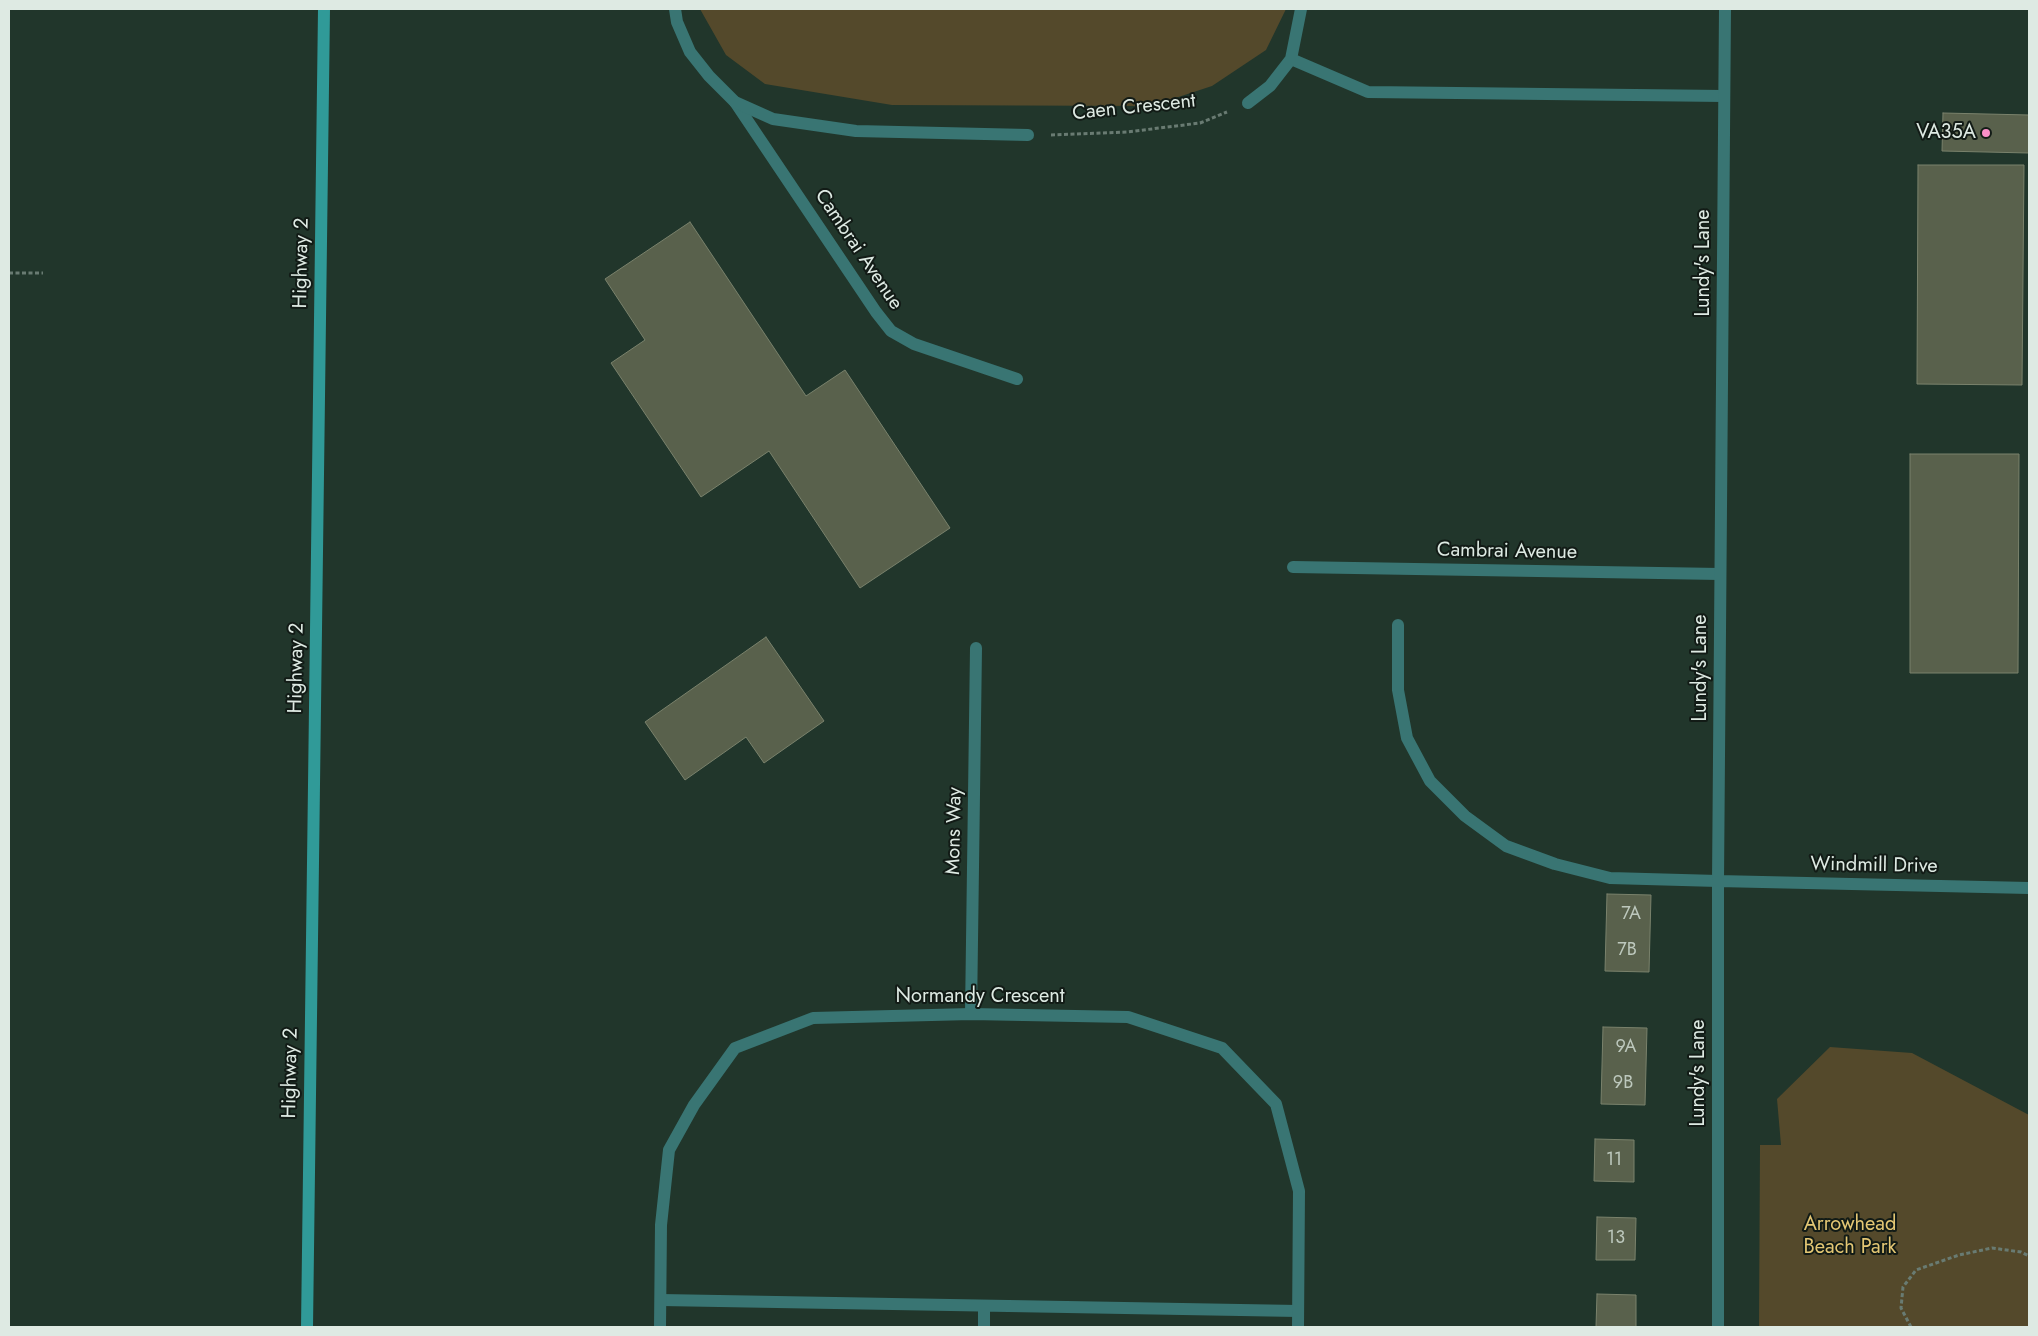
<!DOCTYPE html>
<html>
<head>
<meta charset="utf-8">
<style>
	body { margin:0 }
	#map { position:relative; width:2038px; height:1336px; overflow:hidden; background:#21362b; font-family:Jost,sans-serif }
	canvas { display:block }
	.frame { position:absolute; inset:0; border:10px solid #deeae3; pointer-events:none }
</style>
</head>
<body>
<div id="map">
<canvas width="2038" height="1336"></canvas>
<div class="frame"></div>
</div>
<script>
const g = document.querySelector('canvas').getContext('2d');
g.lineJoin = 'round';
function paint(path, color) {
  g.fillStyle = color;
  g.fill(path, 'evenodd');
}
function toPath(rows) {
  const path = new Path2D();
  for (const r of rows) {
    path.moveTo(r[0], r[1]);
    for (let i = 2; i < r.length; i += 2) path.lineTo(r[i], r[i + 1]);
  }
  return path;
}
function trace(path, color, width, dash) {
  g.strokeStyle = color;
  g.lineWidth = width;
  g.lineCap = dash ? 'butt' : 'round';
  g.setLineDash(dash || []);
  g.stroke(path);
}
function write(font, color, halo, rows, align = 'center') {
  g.font = font + ' Jost,sans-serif';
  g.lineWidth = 4;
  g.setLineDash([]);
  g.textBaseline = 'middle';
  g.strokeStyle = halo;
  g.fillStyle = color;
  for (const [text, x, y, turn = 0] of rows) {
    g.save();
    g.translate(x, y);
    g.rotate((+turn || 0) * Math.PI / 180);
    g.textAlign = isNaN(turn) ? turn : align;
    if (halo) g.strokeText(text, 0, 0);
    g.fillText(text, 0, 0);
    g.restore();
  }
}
paint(toPath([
	[700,9,1286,9,1266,50,1212,86,1151,106,892,105,765,84,726,55],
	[1830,1047,1912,1053,2029,1115,2029,1327,1759,1327,1760,1145,1781,1145,1777,1099]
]), '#54492b');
const building = toPath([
	[1943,113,2029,115,2029,153,1942,151,1943,113],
	[1918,165,2024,165,2022,385,1917,384,1918,165],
	[690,222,806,396,845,370,950,528,860,588,769,451,701,497,611,363,645,340,605,279,690,222],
	[1910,454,2019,454,2018,673,1910,673,1910,454],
	[766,637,824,721,764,763,746,737,685,780,645,722,766,637],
	[1607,894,1651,895,1649,972,1605,971,1607,894],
	[1603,1027,1647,1028,1645,1105,1601,1104,1603,1027],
	[1595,1139,1634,1140,1634,1182,1594,1181,1595,1139],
	[1597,1217,1636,1218,1635,1260,1596,1260,1597,1217],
	[1597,1294,1636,1295,1636,1327,1596,1327,1597,1294]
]);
paint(building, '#59614c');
trace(building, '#7a826c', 1);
trace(toPath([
	[1051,135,1127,132,1200,123,1227,112],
	[9,273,43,273],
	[1911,1327,1901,1308,1903,1287,1916,1270,1959,1255,1992,1248,2021,1252,2029,1256]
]), '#697b72', 3, [4, 2.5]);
trace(toPath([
	[1291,59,1368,92,1724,96],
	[735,102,876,312,891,331,914,344,1017,379],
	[1248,103,1270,86,1291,59,1301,9],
	[1293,567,1720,574],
	[1398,625,1398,690,1407,738,1430,781,1465,816,1506,846,1555,864,1610,878,1718,881],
	[971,1014,976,648],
	[661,1300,1298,1311],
	[984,1327,984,1306]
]), '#397573', 12);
trace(toPath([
	[675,9,677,22,690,52,709,76,735,102,773,119,856,131,1028,135],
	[1718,881,2029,888],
	[660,1327,661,1225,669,1150,694,1105,735,1048,813,1018,971,1014,1128,1017,1222,1048,1276,1104,1299,1191,1298,1327],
	[1718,1327,1718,881,1725,9]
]), '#397573', 12);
trace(toPath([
	[307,1327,324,9]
]), '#309a98', 12);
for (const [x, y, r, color] of [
	[1986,133,5,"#fa8fc8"]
]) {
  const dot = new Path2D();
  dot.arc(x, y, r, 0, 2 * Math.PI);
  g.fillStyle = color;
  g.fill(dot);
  trace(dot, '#121b16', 2);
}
write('18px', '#bdc8bd', null, [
	["7A",1631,915],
	["7B",1627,951],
	["9A",1626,1048],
	["9B",1623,1084],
	["11",1614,1161],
	["13",1616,1239]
]);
write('20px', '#deeae3', '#121b16', [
	["Caen Crescent",1134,108,-6],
	["Cambrai Avenue",858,250,56],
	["Highway 2",302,263,-89],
	["Lundy's Lane",1704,263,-90],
	["Cambrai Avenue",1507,552,1],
	["Highway 2",297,668,-89],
	["Lundy's Lane",1701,668,-90],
	["Mons Way",955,831,-89],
	["Windmill Drive",1874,866,1],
	["Normandy Crescent",980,997],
	["Highway 2",291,1073,-89],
	["Lundy's Lane",1699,1073,-90]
]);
write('20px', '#deeae3', '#121b16', [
	["VA35A",1976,133]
], 'right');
write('20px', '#e4c774', '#121b16', [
	["Arrowhead",1850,1225],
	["Beach Park",1850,1248]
]);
</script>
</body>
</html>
